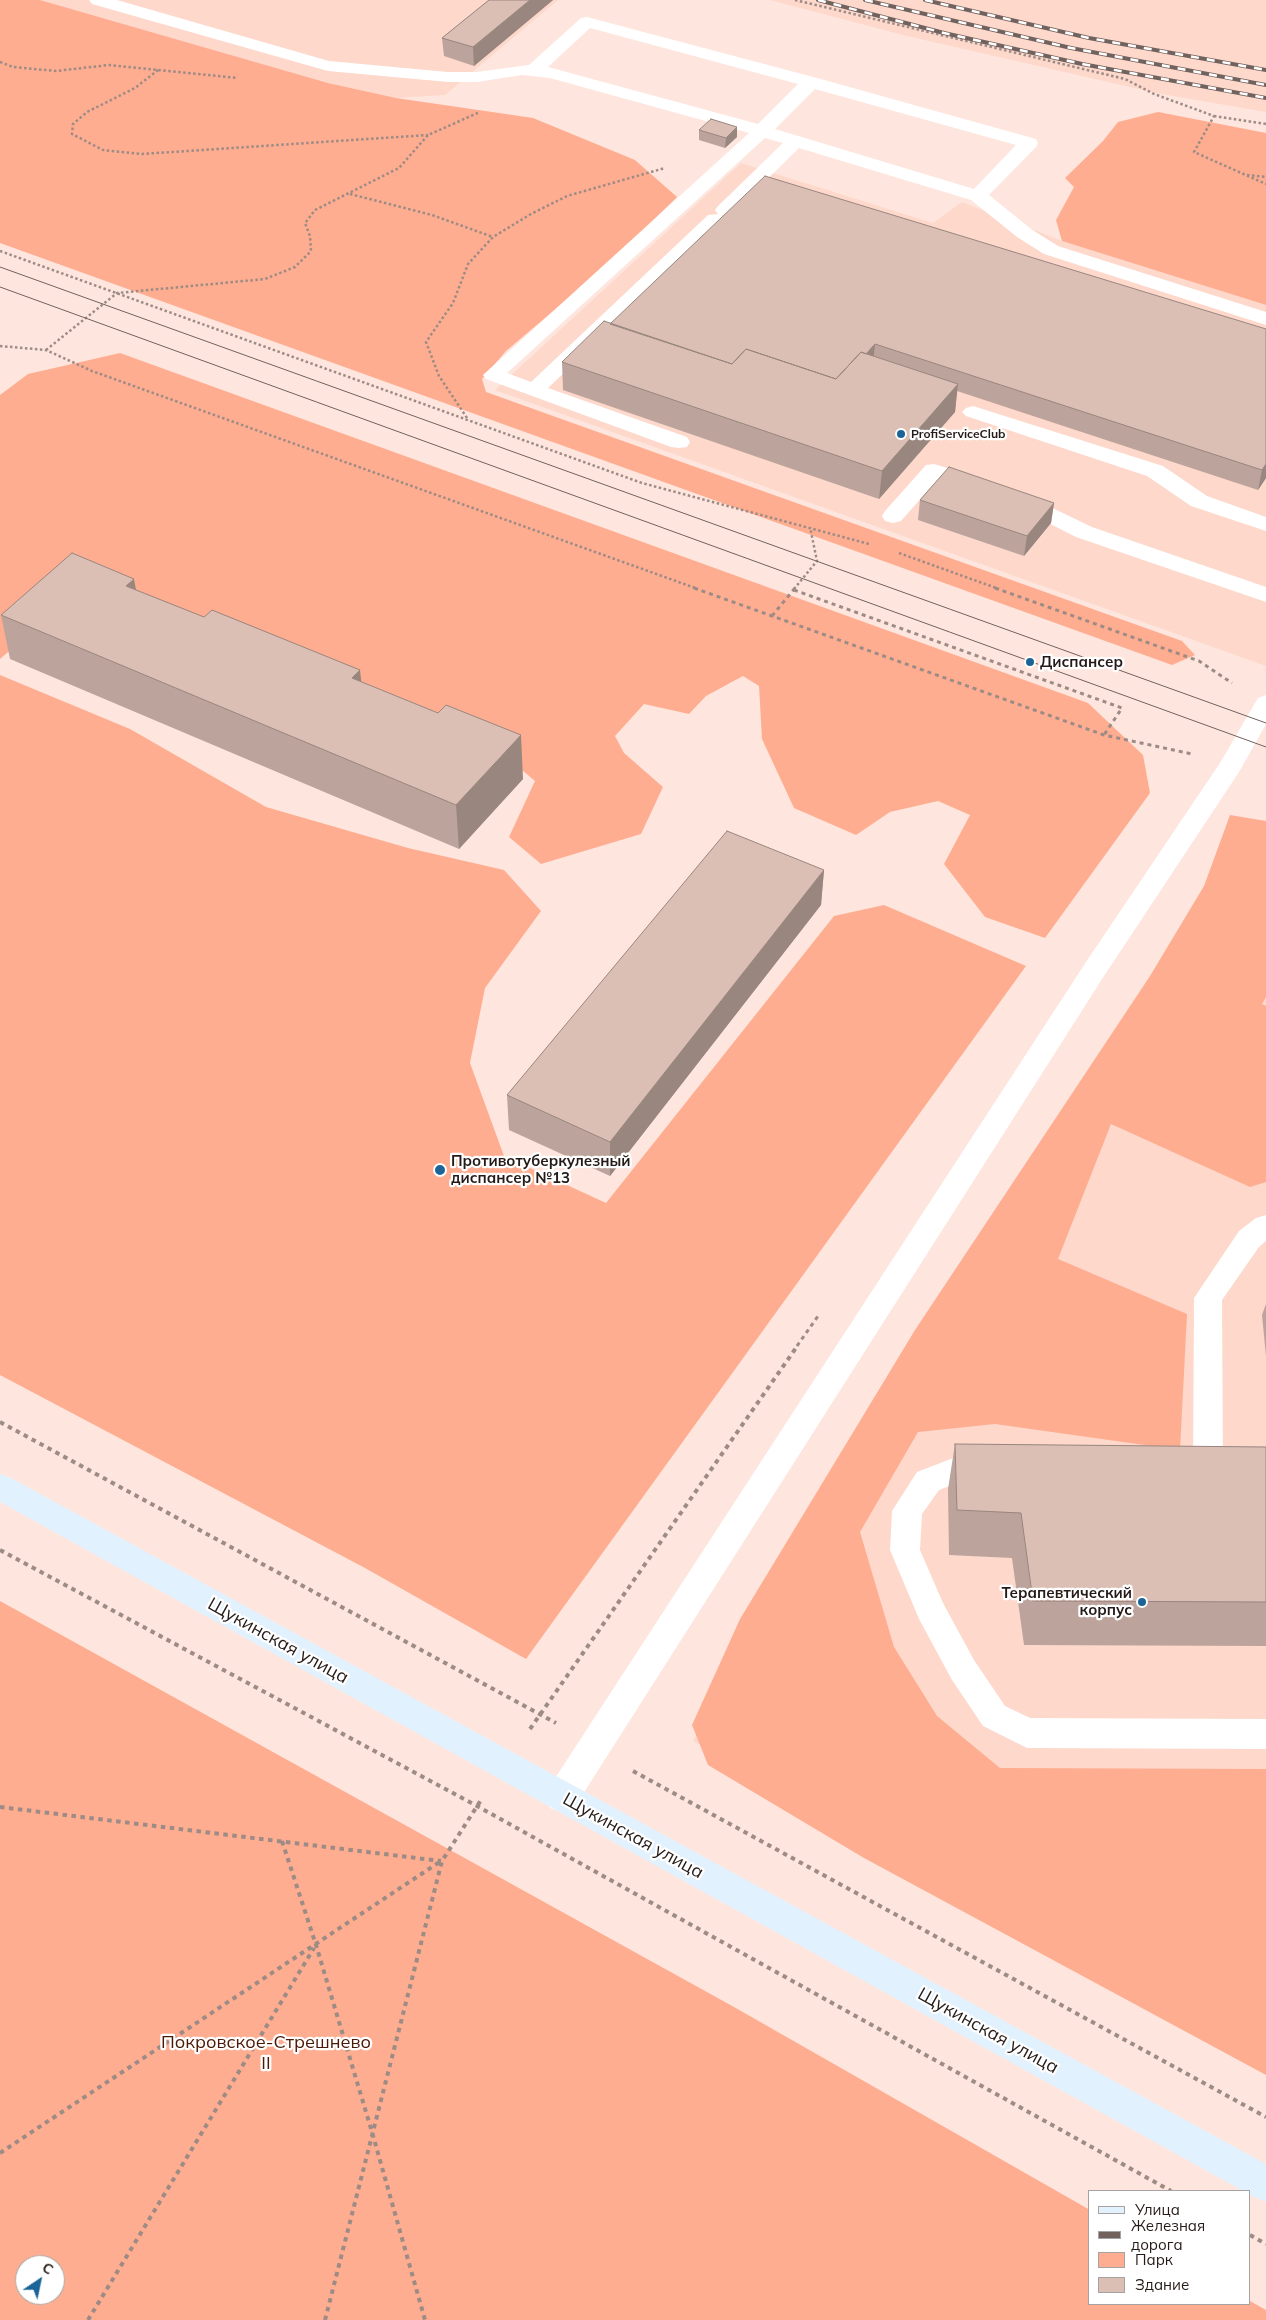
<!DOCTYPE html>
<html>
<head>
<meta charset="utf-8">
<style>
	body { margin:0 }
	#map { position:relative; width:1266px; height:2320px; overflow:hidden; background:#fee6de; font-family:Mulish,sans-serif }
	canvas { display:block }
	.legend { position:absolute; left:1088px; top:2190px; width:162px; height:115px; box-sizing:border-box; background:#fff; border:1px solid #a7a3a2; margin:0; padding:6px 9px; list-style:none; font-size:15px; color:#241a17 }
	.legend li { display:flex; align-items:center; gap:10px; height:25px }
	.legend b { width:25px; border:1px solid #a7a3a2 }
	.north { position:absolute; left:15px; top:2255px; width:50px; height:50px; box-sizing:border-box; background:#fff; border:1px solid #a7a3a2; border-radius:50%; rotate:34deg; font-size:14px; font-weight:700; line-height:20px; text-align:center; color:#241a17 }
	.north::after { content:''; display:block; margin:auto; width:18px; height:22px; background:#1a6497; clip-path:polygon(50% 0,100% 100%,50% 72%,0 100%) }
</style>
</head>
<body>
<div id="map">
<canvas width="1266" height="2320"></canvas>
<ul class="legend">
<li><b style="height:6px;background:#e2f1fe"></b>Улица</li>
<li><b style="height:6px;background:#71625e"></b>Железная дорога</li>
<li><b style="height:14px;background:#ffad90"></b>Парк</li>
<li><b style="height:14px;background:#dbbfb5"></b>Здание</li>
</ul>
<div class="north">С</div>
</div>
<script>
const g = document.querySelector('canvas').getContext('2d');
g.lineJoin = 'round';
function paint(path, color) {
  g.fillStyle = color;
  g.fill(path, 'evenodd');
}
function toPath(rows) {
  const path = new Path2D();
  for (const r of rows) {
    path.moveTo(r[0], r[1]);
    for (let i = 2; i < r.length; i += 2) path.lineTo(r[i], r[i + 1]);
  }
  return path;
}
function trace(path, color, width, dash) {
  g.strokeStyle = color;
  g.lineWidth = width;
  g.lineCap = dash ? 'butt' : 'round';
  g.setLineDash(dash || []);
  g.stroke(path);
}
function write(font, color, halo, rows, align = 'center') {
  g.font = font + ' Mulish,sans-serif';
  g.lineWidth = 4.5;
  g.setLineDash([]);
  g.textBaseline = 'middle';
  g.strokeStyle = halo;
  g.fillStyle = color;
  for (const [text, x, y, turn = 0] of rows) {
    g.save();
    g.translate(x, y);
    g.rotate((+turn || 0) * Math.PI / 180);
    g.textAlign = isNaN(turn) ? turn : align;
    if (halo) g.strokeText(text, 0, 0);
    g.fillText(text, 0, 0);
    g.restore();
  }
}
paint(toPath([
	[40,0,558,0,445,95,396,98,328,83],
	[770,0,1266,0,1266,112,1156,93,907,36],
	[741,163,933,223,962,202,1062,241,1266,305,1266,666,495,390],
	[1266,833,1266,2052,693,1741]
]), '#fdd8cb');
paint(toPath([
	[0,0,40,0,328,83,396,98,533,118,635,160,677,197,604,268,506,351,482,379,486,392,1182,641,1195,655,1172,665,0,243],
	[1158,112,1266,133,1266,305,1062,241,1056,220,1074,187,1065,178,1103,141,1118,122],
	[120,353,1088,703,1143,755,1150,793,1045,938,985,917,944,864,970,815,938,801,890,812,856,835,794,808,762,739,759,686,743,676,706,696,689,714,644,704,615,736,624,753,663,787,641,834,541,864,509,837,535,781,509,759,75,595,0,659,0,395,28,374],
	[0,675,130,729,266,807,408,848,504,870,541,911,485,988,470,1063,504,1156,606,1203,834,916,884,905,1026,966,526,1659,365,1568,0,1375],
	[1230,815,1266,821,1266,997,1262,1004,1266,1006,1266,1182,1250,1187,1111,1124,1058,1259,1187,1314,1180,1450,995,1424,918,1432,860,1532,894,1647,937,1716,1000,1768,1266,1769,1266,2075,864,1858,708,1765,692,1725,740,1619,915,1330,1150,976,1204,886],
	[0,1601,734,2007,1090,2210,1090,2304,1250,2304,1250,2301,1266,2310,1266,2320,0,2320],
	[25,2265,55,2265,55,2295,25,2295]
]), '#ffad90');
trace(toPath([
	[795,0,1125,79,1154,94,1214,116,1194,152,1266,184],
	[0,62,13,67,56,71,109,65,237,78],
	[158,70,135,88,87,112,73,124,72,134,103,150,142,154,428,135],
	[1214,116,1266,124],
	[1247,175,1266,177],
	[350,194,432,215,493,237],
	[0,251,642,483,869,544],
	[0,346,46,350,92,371,698,589],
	[46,350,117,293,265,279,295,267,311,251,310,236,305,223,315,210,399,168,428,135,480,112],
	[467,418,439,376,426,342,453,303,468,264,493,237,531,214,567,196,665,168],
	[899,553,999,589],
	[794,589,817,561,810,527]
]), '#9d8b85', 2.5, [2.5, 2.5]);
trace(toPath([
	[694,588,1104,735,1192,754],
	[995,588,1199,661,1232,683],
	[794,590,1122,708,1104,735],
	[772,616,795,588],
	[797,1346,818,1316]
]), '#9d8b85', 3, [4, 4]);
trace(toPath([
	[0,1422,556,1723],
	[0,1550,477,1806,1171,2191],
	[530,1729,798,1345],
	[633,1771,1266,2117],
	[0,1807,441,1861],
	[282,1841,316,1945,372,2132,425,2320],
	[0,2153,441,1861],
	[1250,2235,1266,2244],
	[88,2320,314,1948],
	[325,2320,442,1861,481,1800]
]), '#9d8b85', 4, [4.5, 4.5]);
paint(toPath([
	[89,0,117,0,329,61,448,72,477,72,529,65,581,18,587,17,817,78,1036,139,1038,143,1036,147,989,195,1031,229,1058,246,1266,312,1266,325,1044,254,1017,237,971,200,799,148,732,214,722,215,725,219,722,223,548,388,687,437,690,442,687,447,679,448,671,447,486,379,483,375,749,133,550,78,522,75,477,82,448,82,328,71,92,4,89,0],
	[590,28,798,84,758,124,548,67,590,28],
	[815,89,1016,145,974,189,775,129,815,89],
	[765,138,783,143,718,206,715,210,718,214,708,215,531,382,507,373,765,138],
	[973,406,1163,466,1207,496,1266,517,1266,531,1191,506,1147,476,966,416,962,412,966,408,973,406],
	[934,464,986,480,989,485,986,490,978,492,938,479,901,521,893,523,885,521,882,516,885,511,926,465,934,464],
	[1019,492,1092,527,1266,587,1266,602,1076,537,1011,504,1008,499,1011,494,1019,492],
	[1266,1215,1266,1241,1259,1247,1222,1300,1223,1471,1219,1480,1208,1484,1197,1480,1193,1471,1194,1298,1239,1231,1256,1218,1266,1215],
	[969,1452,987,1452,998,1456,1002,1465,998,1474,987,1478,970,1478,939,1490,922,1514,920,1550,943,1603,974,1660,1005,1706,1030,1718,1266,1719,1266,1749,1027,1748,983,1726,952,1680,919,1619,890,1550,892,1511,917,1472,969,1452]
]), '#fff');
paint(toPath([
	[1266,695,1266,724,1239,772,1104,976,574,1808,562,1812,550,1808,546,1797,550,1786,1086,962,1220,763,1258,698,1266,695]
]), '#fff');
paint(toPath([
	[0,1474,11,1478,1266,2164,1266,2202,1250,2195,1250,2191,1243,2191,0,1502,0,1474]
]), '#e2f1fe');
trace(toPath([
	[0,267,1266,723],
	[0,287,1266,747]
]), '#71625e', 1);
const rail = toPath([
	[818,0,944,33,1082,64,1266,98],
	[865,0,1071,48,1266,85],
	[925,0,1089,38,1266,70]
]);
trace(rail, '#71625e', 4);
trace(rail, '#fff', 2.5, [8]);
paint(toPath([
	[489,0,553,0,474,66,444,56,442,38],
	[737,127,737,137,725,148,699,140,699,130],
	[610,324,1266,329,1266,478,1258,490,957,391,955,412,879,499,563,390,562,362],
	[920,500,1054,503,1051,523,1024,556,918,520],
	[136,590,361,682,523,779,459,849,10,659,1,615],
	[824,870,821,905,610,1176,509,1130,507,1095],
	[1266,1304,1266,1356,1262,1315],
	[955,1444,1266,1447,1266,1646,1024,1645,1012,1558,949,1555,948,1489]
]), '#bca49c');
paint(toPath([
	[530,0,553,0,474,66,473,47],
	[737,127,737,137,725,148,726,138],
	[875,344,873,364,836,387],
	[958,384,955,412,879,499,882,471],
	[1266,464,1266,478,1258,490,1262,470],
	[1054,503,1051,523,1024,556,1027,536],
	[134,579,142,623,126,586],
	[360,670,365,714,352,678],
	[521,735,523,779,459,849,456,805],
	[824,870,821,905,610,1176,610,1142]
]), '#99867f');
const building = toPath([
	[489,0,530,0,473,47,442,38,489,0],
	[711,119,737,127,726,138,699,130,711,119],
	[765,176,1266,329,1266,464,1262,470,875,344,866,354,861,352,836,379,746,349,732,364,610,324,765,176],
	[604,321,732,364,746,349,836,379,861,352,958,384,882,471,562,362,604,321],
	[949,467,1054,503,1027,536,920,500,949,467],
	[72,553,134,579,126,586,204,617,212,610,360,670,352,678,438,713,446,705,521,735,456,805,1,615,72,553],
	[727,831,824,870,610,1142,507,1095,727,831],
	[955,1444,1266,1447,1266,1602,1033,1601,1021,1513,957,1510,955,1444]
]);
paint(building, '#dbbfb5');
trace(building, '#99867f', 1);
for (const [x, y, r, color] of [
	[901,434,5,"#1a6497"],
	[1030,662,5,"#1a6497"],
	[440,1170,6,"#1a6497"],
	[1142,1602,5,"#1a6497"]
]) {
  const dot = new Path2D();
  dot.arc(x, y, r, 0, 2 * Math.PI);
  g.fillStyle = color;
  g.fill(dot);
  trace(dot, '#fff', 2);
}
write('bold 12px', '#241a17', '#fff', [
	["ProfiServiceClub",911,434]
], 'left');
write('bold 15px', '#241a17', '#fff', [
	["Диспансер",1040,662],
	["Противотуберкулезный",451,1161],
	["диспансер №13",451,1178],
	["Терапевтический",1132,1593,"right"],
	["корпус",1132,1610,"right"]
], 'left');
write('18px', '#241a17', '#fff', [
	["Щукинская улица",278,1641,29],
	["Щукинская улица",633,1836,29],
	["Щукинская улица",988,2031,29]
]);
write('18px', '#4b1905', '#fff', [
	["Покровское-Стрешнево",266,2043],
	["II",266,2064]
]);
</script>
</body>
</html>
